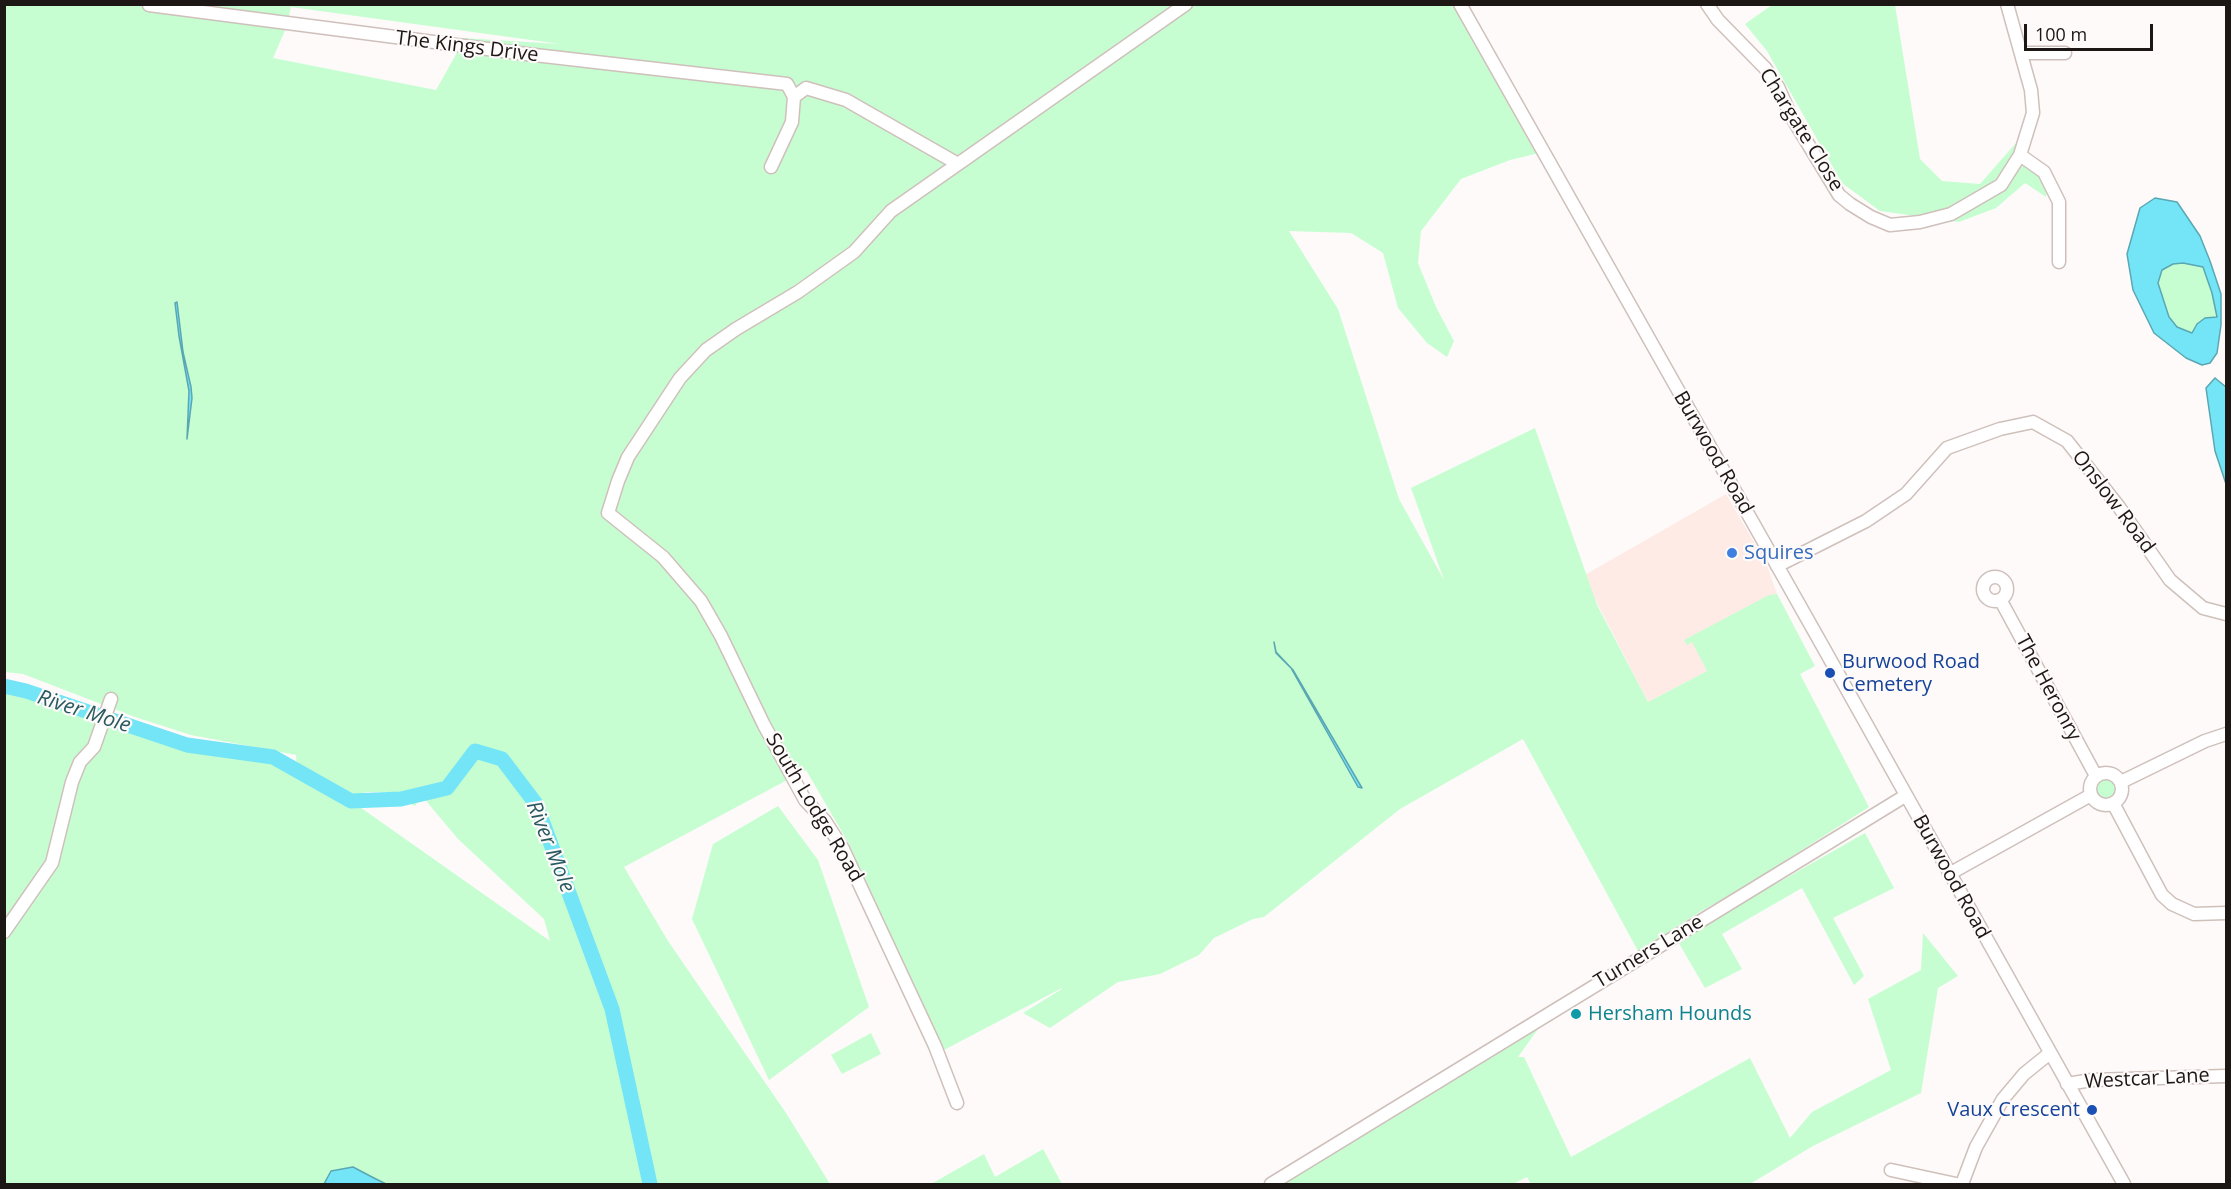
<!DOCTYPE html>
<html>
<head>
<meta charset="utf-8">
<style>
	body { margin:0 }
	#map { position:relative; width:2231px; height:1189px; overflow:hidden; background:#fdfaf9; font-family:"Open Sans",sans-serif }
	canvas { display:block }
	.frame { position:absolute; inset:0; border:6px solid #1c1715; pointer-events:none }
	.scale { position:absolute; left:2024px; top:24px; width:129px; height:27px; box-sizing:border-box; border:3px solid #1c1715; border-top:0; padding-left:8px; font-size:18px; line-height:21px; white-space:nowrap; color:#1c1715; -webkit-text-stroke:4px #fdfaf9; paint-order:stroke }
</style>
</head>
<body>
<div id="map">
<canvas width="2231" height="1189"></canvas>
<div class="frame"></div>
<div class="scale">100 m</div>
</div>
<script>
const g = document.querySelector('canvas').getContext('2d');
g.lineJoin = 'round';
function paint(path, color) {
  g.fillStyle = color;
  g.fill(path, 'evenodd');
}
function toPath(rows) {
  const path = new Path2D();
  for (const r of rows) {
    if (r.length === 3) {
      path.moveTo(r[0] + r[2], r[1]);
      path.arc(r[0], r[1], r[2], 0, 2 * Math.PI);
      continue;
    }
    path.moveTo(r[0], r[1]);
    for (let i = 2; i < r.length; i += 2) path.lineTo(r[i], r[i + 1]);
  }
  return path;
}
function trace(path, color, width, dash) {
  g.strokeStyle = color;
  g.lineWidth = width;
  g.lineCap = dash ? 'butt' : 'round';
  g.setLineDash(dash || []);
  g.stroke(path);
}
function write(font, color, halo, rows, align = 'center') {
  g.font = font + ' "Open Sans",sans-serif';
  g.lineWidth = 4.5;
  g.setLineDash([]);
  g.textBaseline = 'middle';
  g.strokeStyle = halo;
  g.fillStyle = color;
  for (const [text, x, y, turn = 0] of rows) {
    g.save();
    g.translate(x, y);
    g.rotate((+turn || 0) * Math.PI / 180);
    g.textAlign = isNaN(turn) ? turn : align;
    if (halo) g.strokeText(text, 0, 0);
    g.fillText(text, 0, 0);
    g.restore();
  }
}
paint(toPath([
	[1726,494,1766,563,1777,594,1793,626,1648,702,1583,576]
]), '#feebe5');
paint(toPath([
	[4,5,1454,5,1539,153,1510,160,1461,179,1421,231,1418,263,1436,307,1454,341,1447,357,1427,343,1398,308,1383,253,1351,233,1289,231,1338,309,1399,499,1444,580,1411,488,1535,428,1597,605,1648,702,1707,671,1692,642,1687,645,1684,640,1769,595,1777,594,1815,666,1800,674,1869,807,1738,891,1703,910,1638,951,1523,739,1400,809,1264,917,1253,919,1214,938,1199,955,1160,974,1118,982,1050,1028,1023,1013,1062,989,1062,988,944,1050,849,844,806,770,624,867,668,941,786,1113,830,1184,5,1184,5,686,26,691,187,745,273,757,297,771,296,755,191,735,135,717,23,674,5,672],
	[291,7,560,44,463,38,459,49,436,90,273,58,286,28],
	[365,792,387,792,415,806,422,796,458,839,544,919,550,941,357,805],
	[1772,5,1895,5,1920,159,1942,181,1980,184,2015,144,2050,175,2046,197,2025,183,1996,208,1959,222,1880,211,1842,183,1767,51,1745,24],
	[2183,263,2203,267,2212,293,2217,318,2197,324,2192,334,2177,327,2169,317,2158,283,2162,270,2173,264],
	[2106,789,14],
	[778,806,818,860,869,1007,769,1080,692,919,713,844],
	[1865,833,1894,888,1833,918,1864,976,1854,985,1802,888,1722,934,1742,969,1705,988,1677,940],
	[1923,933,1958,976,1938,988,1921,1093,1813,1146,1750,1184,1531,1184,1527,1177,1513,1184,1282,1184,1538,1029,1518,1057,1524,1057,1571,1157,1750,1058,1790,1138,1812,1112,1891,1070,1868,999,1921,970],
	[871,1033,881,1054,842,1074,831,1055],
	[1043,1149,1062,1184,931,1184,984,1154,995,1177]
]), '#c6fed2');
const water = toPath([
	[2155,198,2177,202,2200,236,2210,261,2221,294,2221,325,2217,353,2210,363,2202,365,2186,358,2154,333,2133,290,2127,254,2140,208,2155,198],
	[2183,263,2203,267,2212,293,2217,317,2205,318,2197,324,2192,333,2177,327,2169,317,2158,283,2162,270,2173,264,2183,263],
	[177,302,183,352,191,387,192,398,187,439,189,391,179,336,175,303,177,302],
	[2215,378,2226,387,2226,484,2215,451,2206,388,2215,378],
	[1274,642,1276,652,1293,670,1362,788,1358,787,1291,668,1276,653,1274,642],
	[353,1167,372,1177,386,1184,324,1184,331,1171,353,1167]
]);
paint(water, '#74e5f7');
trace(water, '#5aa7b3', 1.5);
trace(toPath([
	[4,686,26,691,187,745,273,757,351,801,401,799,447,788,475,751,502,759,536,804,612,1009,650,1184]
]), '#74e5f7', 15);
const minor = toPath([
	[1460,4,1822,645,2124,1184],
	[1707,4,1718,20,1765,68,1778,87,1791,116,1839,195,1850,204,1871,217,1890,225,1920,222,1951,214,2001,185,2020,155,2033,113,2031,90,2007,4],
	[149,5,526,54,787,84,794,97,792,122,771,167],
	[2022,53,2065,53],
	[794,97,806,88,846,100,958,164],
	[2020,155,2044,172,2059,202,2059,262],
	[1777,566,1866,521,1906,494,1947,448,2000,429,2033,422,2067,441,2119,507,2170,580,2203,608,2226,614],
	[1995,589,12],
	[2001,601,2096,776],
	[2106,789,16],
	[2121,782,2205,741,2226,734],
	[2113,803,2155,882,2162,895,2172,904,2194,914,2226,913],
	[1949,874,2091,795],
	[4,932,52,863,72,782,80,762,94,747,111,699],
	[2067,1084,2092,1080,2226,1076],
	[957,1103,935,1046,843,849,825,821,805,800,764,725,721,636,701,601,663,557,608,513,618,481,628,457,680,378,706,350,736,329,798,292,854,252,891,211,1186,4],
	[1891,1170,1956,1184],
	[1271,1184,1905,796],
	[1962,1184,1976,1147,2003,1099,2024,1074,2050,1053]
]);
trace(minor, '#cfc0bb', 15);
trace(minor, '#fff', 12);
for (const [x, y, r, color] of [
	[1732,553,6,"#3f7fe0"],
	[1830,673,6,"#1a4fb4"],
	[1576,1014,6,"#0f9aa8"],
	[2092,1110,6,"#1a4fb4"]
]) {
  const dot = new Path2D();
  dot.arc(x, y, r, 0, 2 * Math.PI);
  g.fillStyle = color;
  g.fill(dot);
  trace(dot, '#fdfaf9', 2);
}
write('20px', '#1c1715', '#fdfaf9', [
	["The Kings Drive",467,47,7],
	["Chargate Close",1801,130,58],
	["Burwood Road",1713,453,60],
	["Onslow Road",2113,502,53],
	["The Heronry",2048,688,62],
	["South Lodge Road",814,808,59],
	["Burwood Road",1951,877,61],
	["Turners Lane",1649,952,-31],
	["Westcar Lane",2147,1079,-3]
]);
write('20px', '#366cbe', '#fdfaf9', [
	["Squires",1744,553]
], 'left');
write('20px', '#164399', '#fdfaf9', [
	["Burwood Road",1842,662],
	["Cemetery",1842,685],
	["Vaux Crescent",2080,1110,"right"]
], 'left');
write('20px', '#0d838f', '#fdfaf9', [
	["Hersham Hounds",1588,1014]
], 'left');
write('italic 21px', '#295a62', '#fdfaf9', [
	["River Mole",84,712,18],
	["River Mole",550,847,68]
]);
</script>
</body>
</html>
